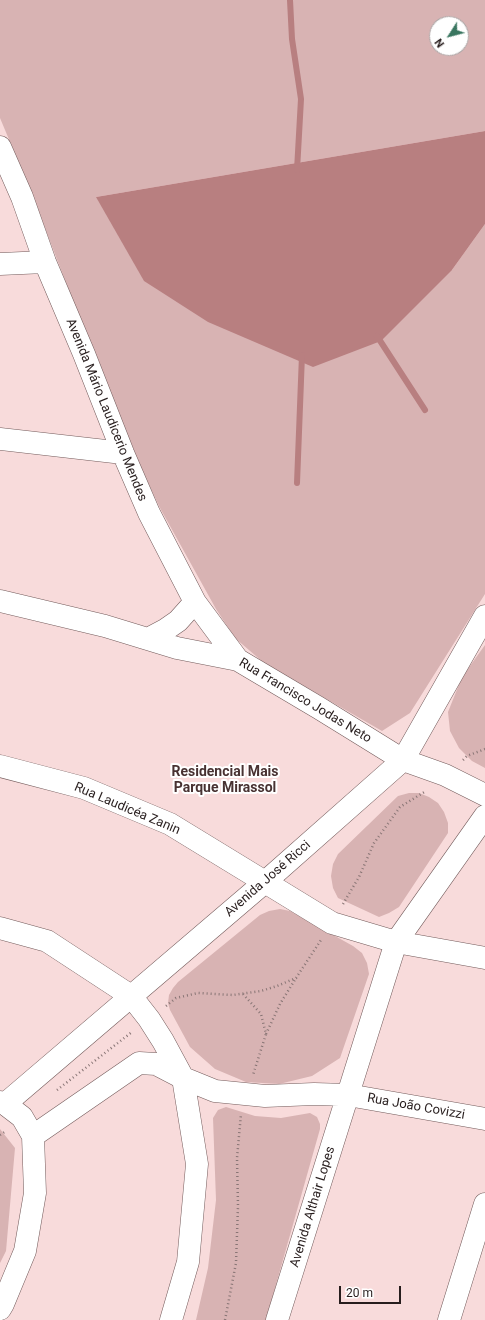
<!DOCTYPE html>
<html>
<head>
<meta charset="utf-8">
<style>
	body { margin:0 }
	#map { position:relative; width:485px; height:1320px; overflow:hidden; background:#f8dbdb; font-family:Roboto,sans-serif }
	canvas { display:block }
	.north { position:absolute; left:429px; top:16px; width:40px; height:40px; box-sizing:border-box; background:#fff; border:1px solid #a9a5a5; border-radius:50%; rotate:234deg; font-size:11px; font-weight:700; line-height:16px; text-align:center; color:#271d1d }
	.north::after { content:''; display:block; margin:auto; width:14px; height:18px; background:#3a7660; clip-path:polygon(50% 0,100% 100%,50% 72%,0 100%) }
	.scale { position:absolute; left:339px; top:1286px; width:62px; height:18px; box-sizing:border-box; border:2px solid #271d1d; border-top:0; padding-left:5px; font-size:12px; line-height:14px; white-space:nowrap; color:#271d1d; -webkit-text-stroke:3px #fff; paint-order:stroke }
</style>
</head>
<body>
<div id="map">
<canvas width="485" height="1320"></canvas>
<div class="north">N</div>
<div class="scale">20 m</div>
</div>
<script>
const g = document.querySelector('canvas').getContext('2d');
g.lineJoin = 'round';
function paint(path, color) {
  g.fillStyle = color;
  g.fill(path, 'evenodd');
}
function toPath(rows) {
  const path = new Path2D();
  for (const r of rows) {
    path.moveTo(r[0], r[1]);
    for (let i = 2; i < r.length; i += 2) path.lineTo(r[i], r[i + 1]);
  }
  return path;
}
function trace(path, color, width, dash) {
  g.strokeStyle = color;
  g.lineWidth = width;
  g.lineCap = dash ? 'butt' : 'round';
  g.setLineDash(dash || []);
  g.stroke(path);
}
function write(font, color, halo, rows, align = 'center') {
  g.font = font + ' Roboto,sans-serif';
  g.lineWidth = 4;
  g.setLineDash([]);
  g.textBaseline = 'middle';
  g.strokeStyle = halo;
  g.fillStyle = color;
  for (const [text, x, y, turn = 0] of rows) {
    g.save();
    g.translate(x, y);
    g.rotate((+turn || 0) * Math.PI / 180);
    g.textAlign = isNaN(turn) ? turn : align;
    if (halo) g.strokeText(text, 0, 0);
    g.fillText(text, 0, 0);
    g.restore();
  }
}
paint(toPath([
	[0,0,485,0,485,131,96,197,452,270,485,224,485,594,410,713,382,731,264,663,235,638,216,609,160,508,132,449,92,350,31,192,0,118],
	[437,24,461,24,461,48,437,48],
	[485,645,485,768,472,761,459,748,450,731,448,712,462,677],
	[409,793,419,793,429,797,438,803,444,812,448,823,448,833,399,907,389,913,379,917,338,898,333,888,331,876,333,864,338,854,398,796],
	[280,909,290,911,353,946,362,953,367,963,369,974,340,1058,312,1076,279,1084,246,1082,215,1069,190,1047,170,1010,168,1003,169,995,173,988,178,982,260,915,269,911],
	[226,1107,255,1116,281,1118,310,1113,317,1117,320,1124,320,1129,266,1320,196,1320,208,1268,216,1200,213,1118,218,1110],
	[0,1129,15,1148,6,1251,0,1263]
]), '#d8b3b3');
paint(toPath([
	[485,131,485,224,452,270,381,341,313,367,208,322,144,281,96,197]
]), '#b87f80');
trace(toPath([
	[290,0,292,39,301,99,297,170],
	[377,336,425,410],
	[297,483,302,355]
]), '#b87f80', 6);
const minor = toPath([
	[0,147,22,197,45,262,84,354,123,453,149,513,195,602,238,660],
	[0,264,45,262],
	[0,439,123,453],
	[0,601,105,626,177,648,238,660,319,708,403,760,445,775,485,795],
	[148,639,165,630,178,621,195,602],
	[0,766,84,788,170,824,332,923,396,942,485,958],
	[0,928,47,941,131,996,149,1019,163,1041,183,1078,197,1164,188,1262,171,1320],
	[0,1102,5,1104,22,1117,33,1136,35,1193,25,1251,3,1304,0,1309],
	[5,1104,265,882,403,760,485,616],
	[33,1136,139,1063,156,1064,183,1078,215,1091,265,1096,314,1094,348,1095,485,1119],
	[277,1320,396,942,485,816],
	[449,1320,485,1204]
]);
trace(minor, '#735b5b', 23);
trace(toPath([
	[463,760,467,756,485,749],
	[343,904,359,877,374,843,400,807,426,791],
	[243,994,261,1014,266,1034,253,1075],
	[166,1006,176,998,198,993,233,995,261,991,277,986,296,978,321,940],
	[266,1034,280,1004,296,978],
	[57,1090,132,1032],
	[0,1135,6,1131],
	[225,1320,236,1263,238,1206,237,1158,241,1114]
]), '#887575', 2.5, [1, 3]);
trace(minor, '#fff', 22);
write('13px', '#271d1d', '#fff', [
	["Avenida Mário Laudicerio Mendes",106,410,68],
	["Rua Francisco Jodas Neto",305,701,31],
	["Rua Laudicéa Zanin",127,809,23],
	["Avenida José Ricci",268,879,-41],
	["Rua João Covizzi",416,1107,10],
	["Avenida Althair Lopes",313,1207,-73]
]);
write('bold 14px', '#483232', '#fff', [
	["Residencial Mais",225,772],
	["Parque Mirassol",225,788]
]);
</script>
</body>
</html>
